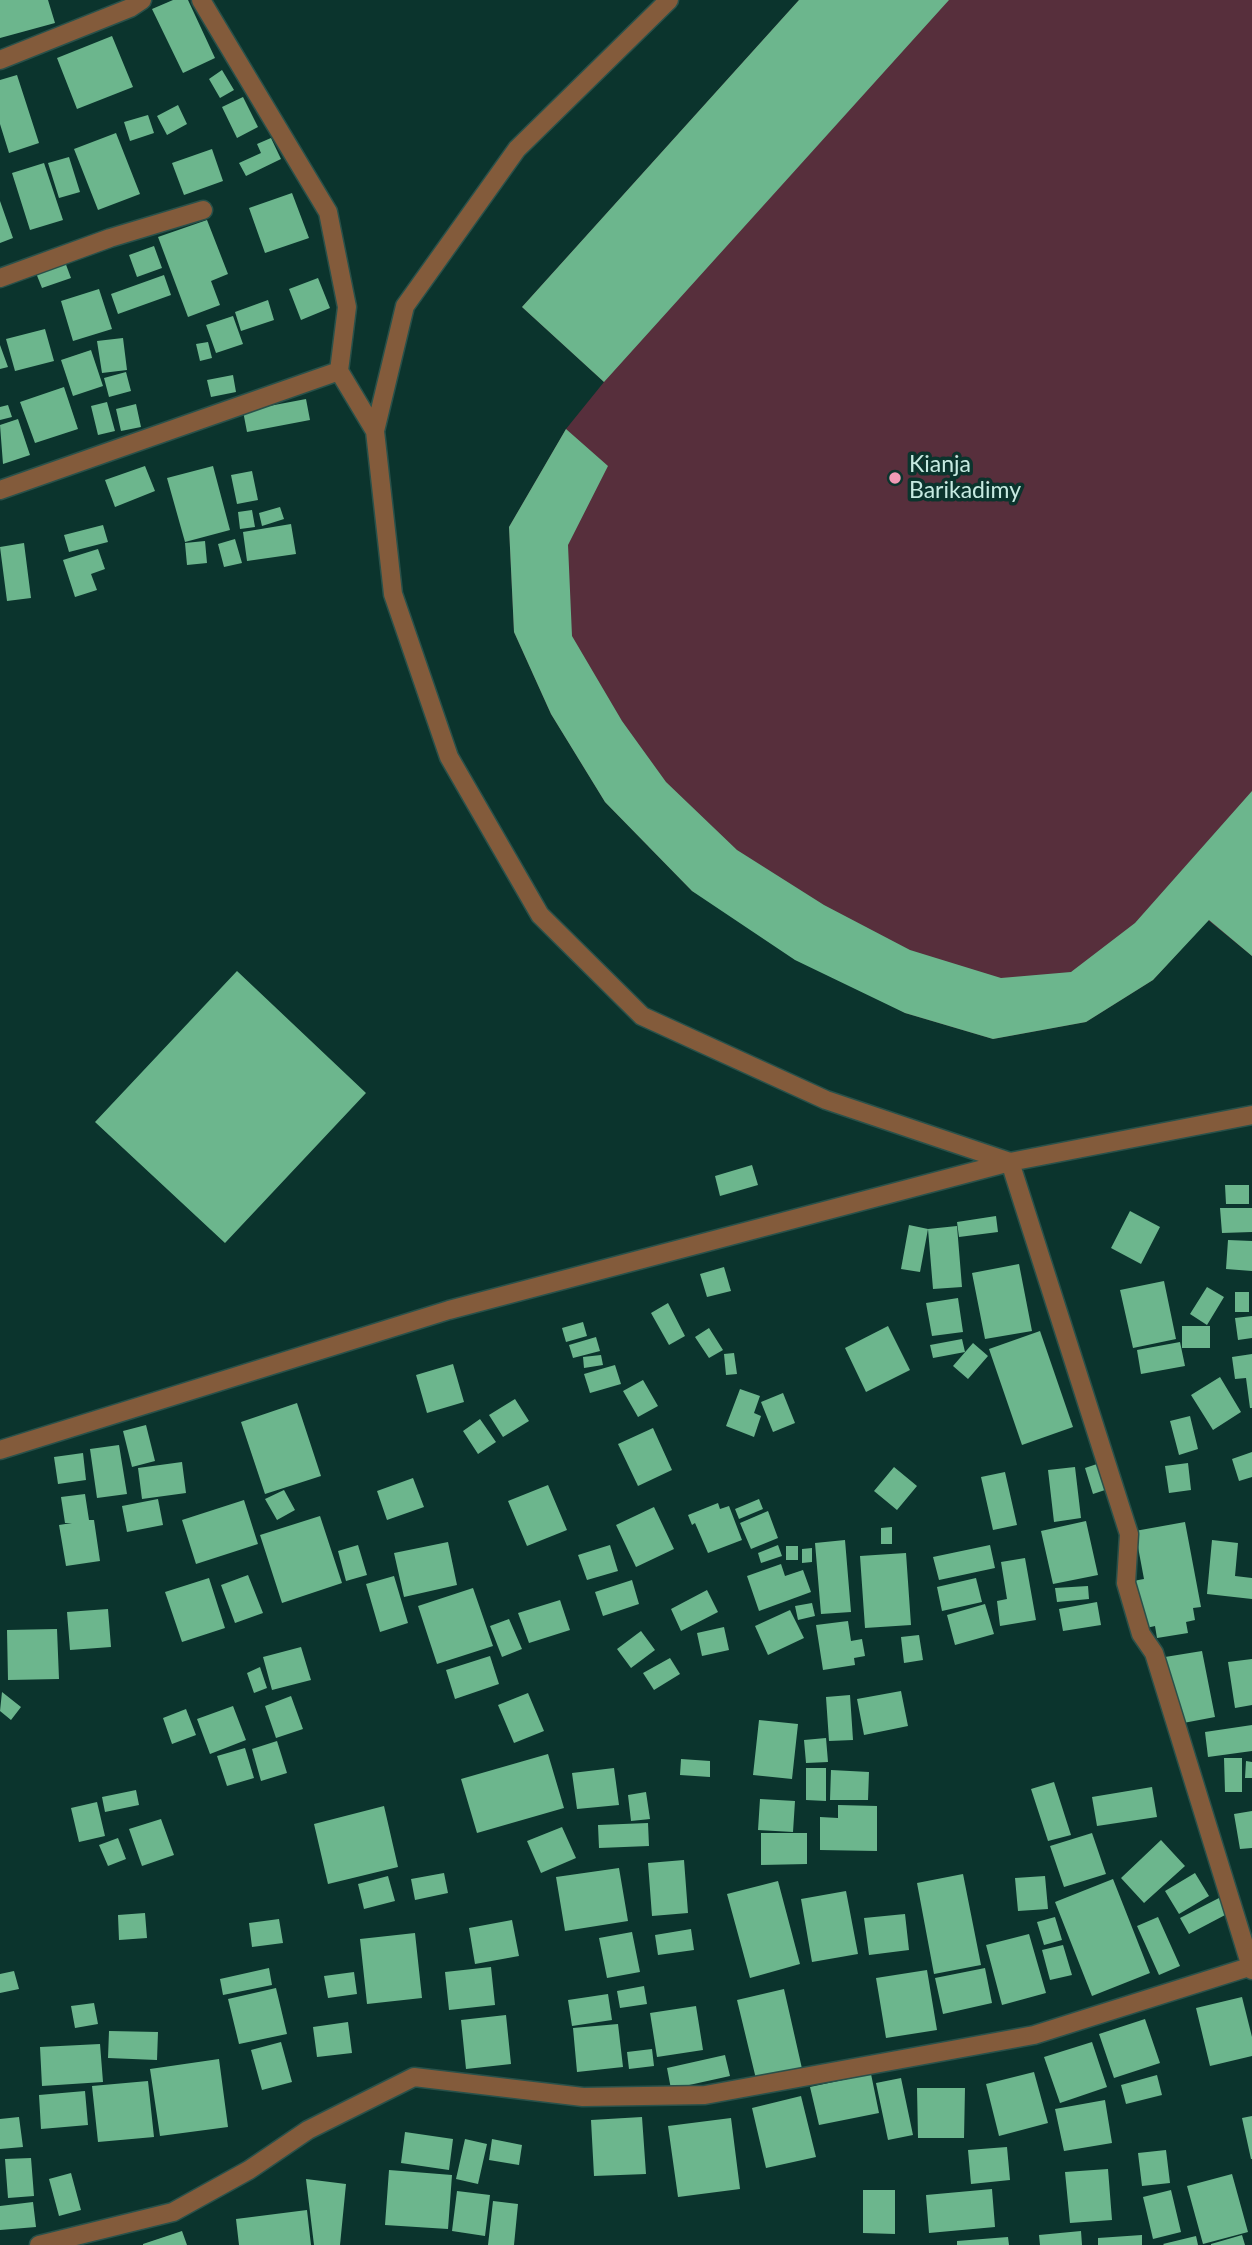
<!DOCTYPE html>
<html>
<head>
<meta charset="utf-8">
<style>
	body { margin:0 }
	canvas { display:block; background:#0b342d }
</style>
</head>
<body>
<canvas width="1252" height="2245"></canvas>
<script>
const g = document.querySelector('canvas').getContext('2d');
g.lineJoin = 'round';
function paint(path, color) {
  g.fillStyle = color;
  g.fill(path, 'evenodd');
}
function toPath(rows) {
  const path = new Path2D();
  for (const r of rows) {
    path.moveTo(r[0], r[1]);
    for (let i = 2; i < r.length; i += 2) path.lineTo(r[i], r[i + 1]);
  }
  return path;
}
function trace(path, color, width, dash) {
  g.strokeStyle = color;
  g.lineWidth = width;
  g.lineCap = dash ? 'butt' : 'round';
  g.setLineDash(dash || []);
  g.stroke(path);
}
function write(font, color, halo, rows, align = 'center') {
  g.font = font + ' Lato,sans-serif';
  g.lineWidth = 7;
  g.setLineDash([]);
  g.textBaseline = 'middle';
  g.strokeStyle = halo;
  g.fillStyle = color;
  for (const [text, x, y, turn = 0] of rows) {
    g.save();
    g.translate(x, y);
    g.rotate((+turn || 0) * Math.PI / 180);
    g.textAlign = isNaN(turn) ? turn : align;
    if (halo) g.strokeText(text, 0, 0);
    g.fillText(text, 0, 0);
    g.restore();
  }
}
paint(toPath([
	[799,0,1252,0,1252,956,1208,920,1153,980,1086,1022,993,1039,905,1013,692,891,605,802,551,714,514,632,509,527,566,429,604,382,522,307]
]), '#572f3c');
paint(toPath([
	[0,0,48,0,55,23,0,38],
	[173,0,188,0,215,58,183,73,152,9],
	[799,0,949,0,604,382,522,307],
	[112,36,133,87,77,109,57,58],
	[222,70,234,90,220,98,209,79],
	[17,75,39,143,9,153,0,124,0,80],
	[243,97,258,127,237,138,222,107],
	[178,105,187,124,167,135,157,116],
	[148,115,154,133,130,141,124,122],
	[116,133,140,194,98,210,74,149],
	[271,138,281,159,246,176,239,163,261,153,257,144],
	[212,149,223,181,184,195,172,163],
	[69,157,80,192,59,198,48,163],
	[44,163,63,220,30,230,12,173],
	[292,193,309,238,265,253,249,208],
	[0,201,13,238,0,243],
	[207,220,228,274,211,281,220,305,188,317,158,237],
	[154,246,162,268,137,277,129,255],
	[65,262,71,278,42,288,36,273],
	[164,275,171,295,118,314,111,294],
	[318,278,330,308,301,320,289,289],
	[99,289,112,329,73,341,61,301],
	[268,300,274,320,241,331,235,312],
	[233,316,243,344,216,353,206,325],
	[45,329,54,361,15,371,6,339],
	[123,338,127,370,102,373,97,341],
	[208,342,212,358,200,361,196,344],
	[0,345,8,367,0,369],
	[91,350,103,386,73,396,61,360],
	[126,372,131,391,109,397,104,378],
	[233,375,236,392,211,397,207,380],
	[64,387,78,429,35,443,20,402],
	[306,399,310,420,247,432,243,411],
	[107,402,115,431,98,435,91,406],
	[136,404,141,427,121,431,116,409],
	[8,405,12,417,0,420,0,407],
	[18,419,30,455,3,464,0,425],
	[566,429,608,466,568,545,572,636,622,721,666,782,737,850,824,905,910,950,1001,978,1071,972,1135,923,1252,791,1252,956,1209,920,1153,980,1086,1022,993,1039,905,1013,795,960,692,891,605,802,551,714,514,632,509,527],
	[145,466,155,491,115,507,105,480],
	[213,466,230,530,185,542,167,478],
	[252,471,258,500,237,504,231,475],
	[280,507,284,519,262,526,259,513],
	[252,510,255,527,240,529,238,512],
	[291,524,296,554,247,561,243,532],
	[103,525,108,542,69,552,64,535],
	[235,539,242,563,224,567,218,544],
	[205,541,207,563,187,565,185,543],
	[24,543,31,598,7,601,0,547],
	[98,549,105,569,91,574,97,590,75,597,63,560],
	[237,971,366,1093,225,1243,95,1122],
	[752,1165,758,1185,720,1196,715,1176],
	[1225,1185,1249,1185,1249,1204,1226,1204],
	[1220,1208,1252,1208,1252,1232,1222,1233],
	[1130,1211,1160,1227,1141,1264,1111,1248],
	[996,1216,998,1232,959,1237,957,1222],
	[909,1225,928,1229,920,1272,901,1269],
	[957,1226,962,1287,933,1289,928,1229],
	[1228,1240,1252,1241,1252,1271,1226,1269],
	[1019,1264,1032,1331,985,1339,972,1273],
	[724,1267,731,1291,707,1297,700,1274],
	[1164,1281,1176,1339,1133,1348,1120,1290],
	[1207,1287,1224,1297,1207,1325,1190,1314],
	[1235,1292,1249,1292,1249,1312,1235,1312],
	[958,1298,963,1332,932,1336,926,1303],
	[668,1303,685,1336,669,1345,651,1313],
	[1252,1316,1252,1338,1238,1340,1235,1318],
	[583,1322,587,1336,566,1342,562,1328],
	[888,1326,910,1370,866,1392,845,1348],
	[1182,1326,1210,1326,1210,1348,1182,1348],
	[709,1328,723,1350,709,1358,695,1337],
	[1040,1331,1073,1427,1022,1445,989,1349],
	[596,1337,600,1351,573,1358,569,1345],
	[962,1339,965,1352,933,1358,930,1345],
	[1180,1342,1185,1366,1141,1374,1137,1350],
	[973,1343,988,1356,968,1379,953,1366],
	[734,1353,737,1374,726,1375,724,1354],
	[1252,1354,1252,1408,1250,1408,1246,1378,1235,1379,1232,1357],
	[601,1355,603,1365,584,1368,583,1357],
	[453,1364,464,1402,427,1413,416,1375],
	[615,1365,621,1384,590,1393,584,1374],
	[1220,1377,1241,1412,1213,1430,1191,1395],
	[643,1380,658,1406,638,1417,623,1391],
	[740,1389,760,1396,754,1413,761,1416,754,1437,726,1426],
	[783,1393,795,1423,773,1432,761,1402],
	[515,1399,529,1421,503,1437,489,1415],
	[297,1403,321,1476,265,1494,241,1422],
	[1190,1416,1198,1449,1179,1455,1170,1421],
	[480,1419,496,1442,478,1454,463,1431],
	[146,1425,155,1461,132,1467,123,1431],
	[653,1428,672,1470,638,1486,618,1444],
	[119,1445,127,1494,97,1498,90,1449],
	[1252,1452,1252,1477,1239,1481,1232,1459],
	[83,1453,86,1480,58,1484,54,1457],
	[182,1462,186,1493,142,1499,138,1468],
	[1188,1463,1191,1490,1169,1493,1165,1466],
	[1097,1464,1105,1490,1093,1494,1085,1468],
	[894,1467,917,1486,897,1510,874,1491],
	[1075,1467,1081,1518,1054,1522,1048,1470],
	[1005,1472,1017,1525,993,1530,981,1477],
	[413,1478,424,1507,387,1520,377,1491],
	[548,1485,567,1530,527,1546,508,1501],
	[284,1490,295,1510,277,1520,265,1499],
	[85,1494,89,1520,94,1520,100,1561,66,1566,59,1525,72,1523,65,1523,61,1497],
	[158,1499,163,1525,127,1532,122,1506],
	[759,1499,763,1509,739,1519,735,1509],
	[244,1500,258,1544,196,1564,182,1520],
	[718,1503,720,1509,729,1506,742,1540,708,1553,695,1523,692,1525,688,1515],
	[654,1507,674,1549,636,1567,616,1525],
	[768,1511,778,1538,751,1549,740,1523],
	[320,1516,342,1583,282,1603,260,1535],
	[1086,1521,1098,1575,1053,1584,1041,1531],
	[1185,1522,1201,1607,1193,1608,1195,1620,1186,1622,1188,1633,1157,1638,1155,1626,1142,1629,1133,1581,1144,1579,1135,1531],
	[892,1527,892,1544,881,1544,881,1528],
	[845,1540,851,1612,821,1614,815,1543],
	[1212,1540,1238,1543,1235,1576,1252,1578,1252,1599,1207,1594],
	[448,1542,457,1585,404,1597,394,1553],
	[358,1545,367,1575,346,1581,338,1551],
	[610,1545,618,1571,587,1580,578,1555],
	[778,1545,782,1556,761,1563,758,1553],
	[990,1545,995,1568,939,1580,933,1557],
	[786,1546,798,1546,798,1560,786,1560],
	[812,1548,812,1562,802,1563,802,1549],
	[906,1553,911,1625,865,1628,860,1556],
	[1025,1558,1036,1620,1000,1626,997,1601,1007,1599,1001,1562],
	[781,1564,785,1576,803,1570,811,1592,759,1611,747,1576],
	[248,1575,263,1613,235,1623,221,1585],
	[394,1576,408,1623,380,1632,366,1584],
	[209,1578,225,1628,182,1642,165,1592],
	[976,1578,982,1602,942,1611,937,1587],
	[632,1580,639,1604,603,1616,595,1592],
	[1088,1586,1089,1599,1057,1602,1055,1588],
	[473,1588,493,1646,437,1664,418,1606],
	[707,1590,718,1612,681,1631,671,1609],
	[560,1600,570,1630,529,1643,518,1613],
	[1097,1602,1101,1625,1063,1631,1059,1609],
	[812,1603,815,1616,798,1620,795,1606],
	[985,1604,994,1634,955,1645,947,1615],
	[108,1609,111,1647,70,1650,67,1612],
	[790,1610,804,1638,768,1655,755,1626],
	[509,1619,522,1649,502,1657,490,1626],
	[848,1621,851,1641,862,1639,865,1656,854,1658,855,1665,823,1670,816,1625],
	[724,1627,729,1650,702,1656,697,1633],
	[57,1629,59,1679,8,1680,7,1630],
	[641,1631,655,1650,631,1668,617,1649],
	[919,1635,923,1660,904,1663,901,1637],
	[301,1647,311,1680,272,1690,263,1657],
	[1202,1651,1215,1717,1178,1724,1165,1657],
	[490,1656,499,1684,455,1699,446,1670],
	[670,1658,680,1674,654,1690,643,1673],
	[1252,1659,1252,1705,1235,1708,1228,1662],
	[260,1667,267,1688,254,1693,247,1673],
	[901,1691,908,1726,864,1735,857,1699],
	[2,1692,21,1707,11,1720,0,1711],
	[528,1693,544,1731,514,1743,498,1705],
	[850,1695,853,1740,829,1741,826,1697],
	[291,1696,303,1729,276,1738,265,1706],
	[233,1706,246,1740,210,1754,197,1719],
	[186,1709,196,1735,172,1744,163,1718],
	[759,1720,798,1724,792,1779,753,1775],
	[1252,1725,1252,1751,1208,1757,1205,1732],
	[826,1738,828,1762,806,1763,804,1740],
	[277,1741,287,1773,261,1781,252,1749],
	[245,1748,254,1778,227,1786,217,1756],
	[548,1754,564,1808,477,1833,461,1779],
	[1224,1758,1242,1758,1242,1792,1225,1792],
	[681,1759,710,1761,710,1777,680,1775],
	[1246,1761,1252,1762,1252,1778,1245,1778],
	[614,1768,619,1805,577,1809,572,1773],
	[806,1768,826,1768,826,1801,806,1800],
	[831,1770,869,1772,868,1800,830,1800],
	[1054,1782,1071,1835,1048,1841,1031,1789],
	[1152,1787,1157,1817,1097,1826,1092,1797],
	[136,1790,139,1805,105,1812,102,1797],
	[646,1792,650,1819,631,1821,628,1795],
	[760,1799,795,1801,793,1832,758,1830],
	[97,1802,105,1836,79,1842,71,1808],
	[838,1805,877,1806,877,1851,820,1850,820,1817,838,1818],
	[384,1806,398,1867,328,1884,314,1824],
	[1252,1811,1252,1848,1240,1849,1234,1814],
	[161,1819,174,1855,142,1866,129,1829],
	[648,1823,649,1846,599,1848,598,1825],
	[562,1827,576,1858,541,1873,527,1841],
	[761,1833,807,1833,807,1864,761,1865],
	[1092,1833,1106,1874,1064,1887,1050,1846],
	[118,1838,126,1859,108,1866,99,1845],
	[1161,1840,1185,1866,1144,1903,1121,1878],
	[684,1860,688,1913,652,1916,648,1863],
	[619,1868,628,1921,565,1931,556,1877],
	[444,1873,448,1893,415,1900,411,1879],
	[1195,1873,1209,1896,1179,1914,1165,1891],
	[963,1874,981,1965,934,1974,917,1883],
	[388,1876,395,1901,364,1909,358,1884],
	[1045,1876,1048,1909,1018,1911,1015,1878],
	[1113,1879,1150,1973,1092,1996,1055,1902],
	[778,1881,800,1964,750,1978,727,1894],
	[846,1891,858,1954,812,1962,801,1899],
	[1219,1898,1227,1914,1189,1934,1180,1918],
	[145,1913,147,1938,119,1940,118,1915],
	[905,1914,909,1950,869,1955,864,1918],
	[1055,1917,1062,1940,1044,1945,1037,1922],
	[1158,1917,1180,1966,1159,1975,1137,1926],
	[279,1919,283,1943,252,1947,249,1923],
	[512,1920,519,1956,475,1964,469,1928],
	[691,1929,694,1950,658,1955,655,1935],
	[632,1932,640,1972,607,1978,599,1938],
	[415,1933,422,1998,367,2004,360,1939],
	[1029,1934,1046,1993,1002,2005,986,1945],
	[1063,1945,1072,1975,1050,1980,1042,1950],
	[491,1967,495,2005,449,2010,445,1972],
	[269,1968,272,1985,223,1995,220,1979],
	[985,1968,992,2003,943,2014,935,1978],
	[927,1970,937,2030,886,2038,876,1978],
	[14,1971,19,1989,0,1993,0,1974],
	[354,1972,357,1994,328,1998,324,1976],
	[644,1986,647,2004,620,2008,617,1991],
	[276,1988,287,2034,239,2044,228,1999],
	[784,1989,803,2073,757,2083,737,2000],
	[608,1994,612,2020,572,2026,568,2000],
	[1242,1997,1252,2037,1252,2056,1210,2066,1196,2008],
	[94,2003,98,2024,75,2028,71,2006],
	[696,2006,703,2050,657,2057,650,2013],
	[506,2015,511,2064,466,2069,461,2020],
	[1145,2019,1160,2063,1114,2078,1099,2034],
	[348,2022,352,2053,317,2057,313,2027],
	[618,2024,623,2067,577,2072,573,2028],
	[109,2031,158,2032,157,2060,108,2058],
	[281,2042,292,2082,262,2090,251,2050],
	[1092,2042,1107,2087,1060,2103,1044,2057],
	[100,2044,103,2082,42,2086,40,2047],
	[652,2049,654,2066,629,2069,627,2052],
	[725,2055,730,2076,671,2089,667,2068],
	[219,2059,228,2127,160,2136,150,2069],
	[1034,2072,1048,2123,999,2136,986,2084],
	[871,2074,879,2113,819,2125,810,2087],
	[1157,2075,1162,2095,1126,2104,1121,2085],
	[901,2078,913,2135,888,2140,876,2083],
	[148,2081,154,2137,98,2142,92,2086],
	[917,2088,965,2088,964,2138,918,2138],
	[85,2091,88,2125,41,2129,39,2095],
	[801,2096,816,2157,766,2168,752,2108],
	[1105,2100,1112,2143,1064,2151,1055,2109],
	[1252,2116,1252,2159,1251,2159,1242,2118],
	[19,2117,23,2147,0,2149,0,2119],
	[642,2117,646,2174,594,2176,591,2120],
	[731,2118,740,2189,678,2197,668,2126],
	[405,2132,453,2139,449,2170,401,2163],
	[465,2139,487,2144,478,2184,456,2179],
	[492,2139,522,2145,519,2165,489,2160],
	[1007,2147,1010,2180,971,2184,968,2150],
	[1166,2150,1170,2183,1142,2186,1138,2153],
	[31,2158,34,2196,8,2198,5,2159],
	[1108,2169,1112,2220,1070,2223,1065,2172],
	[389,2170,452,2175,448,2229,385,2225],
	[71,2173,81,2210,59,2216,49,2179],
	[1232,2174,1248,2232,1203,2244,1187,2186],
	[306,2179,346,2184,340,2245,314,2245],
	[992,2189,995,2227,929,2233,926,2195],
	[863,2190,895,2190,895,2234,863,2233],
	[1171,2190,1181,2232,1153,2239,1143,2197],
	[457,2191,490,2195,485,2236,452,2231],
	[493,2201,518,2204,514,2245,488,2245],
	[33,2202,36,2227,0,2230,0,2206],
	[307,2210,311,2245,239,2245,236,2219],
	[182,2231,187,2245,143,2245,143,2244],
	[1081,2231,1082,2245,1040,2245,1039,2235],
	[1142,2235,1142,2245,1098,2245,1098,2238],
	[1242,2235,1245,2245,1211,2245,1211,2244],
	[1196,2236,1198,2245,1164,2245,1163,2244],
	[1008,2237,1009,2245,957,2245,957,2241]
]), '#6cb68d');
const minor = toPath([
	[669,0,517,149,405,306,375,431,393,594,449,757,540,915,642,1016,826,1100,1010,1162,1129,1534,1126,1583,1141,1634,1154,1653,1252,1970],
	[0,60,130,8,142,0],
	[0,278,110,238,203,210],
	[339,371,375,431],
	[0,490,339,371,347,307,328,212,201,0],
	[0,1450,449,1310,1010,1162,1252,1115],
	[39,2245,173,2212,249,2170,308,2130,414,2077,583,2097,705,2095,1034,2035,1252,1966]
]);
trace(minor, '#29514a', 21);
trace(minor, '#835b3b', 18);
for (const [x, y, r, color] of [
	[895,478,7,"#f09ab6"]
]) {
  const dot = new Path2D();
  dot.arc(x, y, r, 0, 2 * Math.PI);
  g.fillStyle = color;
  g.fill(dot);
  trace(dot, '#0b342d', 2.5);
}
write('23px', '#c6eae1', '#0b342d', [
	["Kianja",909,465],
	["Barikadimy",909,491]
], 'left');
</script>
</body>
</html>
